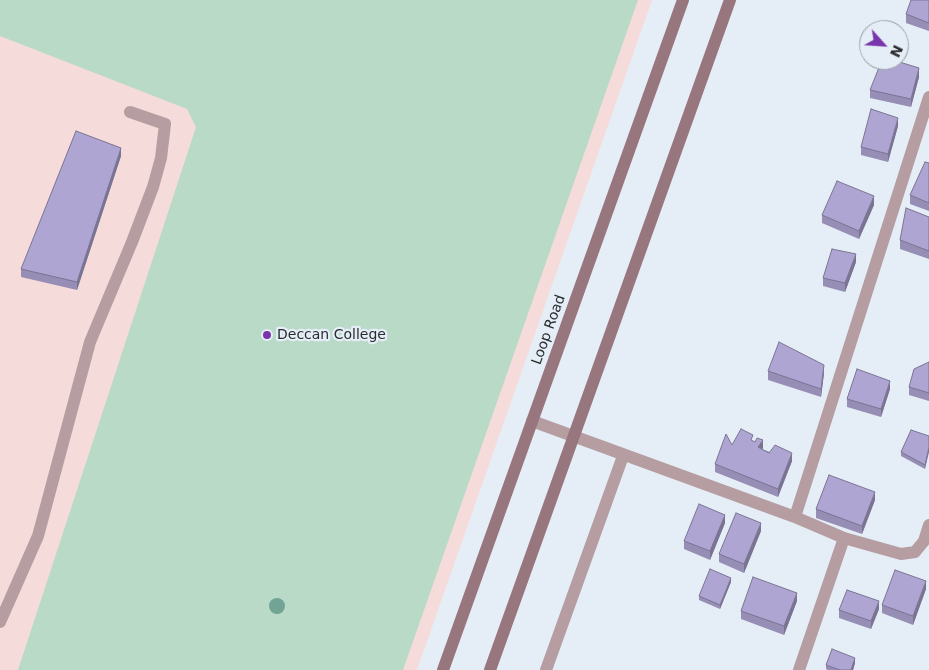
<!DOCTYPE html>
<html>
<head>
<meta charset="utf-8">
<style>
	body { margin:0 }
	#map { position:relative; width:929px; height:670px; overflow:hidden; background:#e5eef6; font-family:"DejaVu Sans",sans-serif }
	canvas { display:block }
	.north { position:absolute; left:859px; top:20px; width:50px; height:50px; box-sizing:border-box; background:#e5eef6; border:1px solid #9aa0a6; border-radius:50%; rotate:116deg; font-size:14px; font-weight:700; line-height:20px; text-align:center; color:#292c2f }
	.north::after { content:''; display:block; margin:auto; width:18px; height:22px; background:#7936aa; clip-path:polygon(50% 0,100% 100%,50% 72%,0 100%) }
</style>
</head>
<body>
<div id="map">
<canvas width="929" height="670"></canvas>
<div class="north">N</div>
</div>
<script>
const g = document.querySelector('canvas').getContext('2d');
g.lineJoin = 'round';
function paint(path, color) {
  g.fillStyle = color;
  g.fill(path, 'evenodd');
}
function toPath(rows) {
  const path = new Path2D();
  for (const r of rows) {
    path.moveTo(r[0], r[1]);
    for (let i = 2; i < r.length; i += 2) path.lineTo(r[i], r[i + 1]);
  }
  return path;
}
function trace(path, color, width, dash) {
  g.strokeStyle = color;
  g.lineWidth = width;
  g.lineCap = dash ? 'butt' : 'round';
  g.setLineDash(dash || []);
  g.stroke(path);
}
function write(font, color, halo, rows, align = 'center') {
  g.font = font + ' "DejaVu Sans",sans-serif';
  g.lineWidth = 4.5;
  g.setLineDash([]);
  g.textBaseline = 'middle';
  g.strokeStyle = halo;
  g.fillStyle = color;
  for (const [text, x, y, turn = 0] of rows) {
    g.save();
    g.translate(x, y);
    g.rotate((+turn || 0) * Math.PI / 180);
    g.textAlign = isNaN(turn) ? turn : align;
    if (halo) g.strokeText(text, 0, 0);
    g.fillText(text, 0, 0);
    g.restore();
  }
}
paint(toPath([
	[0,0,652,0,417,670,0,670]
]), '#f6dbdb');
paint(toPath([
	[0,0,638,0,403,670,18,670,196,127,187,109,0,36]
]), '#badac8');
trace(toPath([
	[532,421,795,517,844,538,901,554,915,552,924,541,929,525],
	[795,517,929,97],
	[0,622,38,536,90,342,132,242,153,187,161,158,165,124,130,112],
	[546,670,623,456],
	[799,670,844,538]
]), '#b59da1', 12);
trace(toPath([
	[443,670,683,0],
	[490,670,730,0]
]), '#98767d', 12);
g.fillStyle = '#71a495';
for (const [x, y] of [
	[277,606]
]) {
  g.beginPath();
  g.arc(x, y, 8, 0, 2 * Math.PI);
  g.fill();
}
paint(toPath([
	[929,0,929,31,906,23,906,14],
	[919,77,911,107,870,98,870,90],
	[898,126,888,162,861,155,861,147],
	[121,156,77,290,21,277,21,269],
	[929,163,929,211,910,204,910,195],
	[874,205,859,239,822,223,822,215],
	[929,217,929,259,900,249,900,240],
	[856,262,845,292,823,286,823,278],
	[929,362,929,401,909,395,909,387],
	[768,371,824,373,821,397,768,380],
	[890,389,881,417,847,407,847,399],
	[929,436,925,469,901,456,901,452],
	[753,441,763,448,762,449,792,461,778,497,715,472,715,464,732,445],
	[875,500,862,534,816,518,816,509],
	[725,523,710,560,684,549,684,541],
	[761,531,744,573,719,562,719,554],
	[731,582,720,609,699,600,699,596],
	[926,589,913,625,882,613,882,605],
	[797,601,784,635,741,619,741,611],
	[879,609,871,629,839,618,839,610],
	[855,663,853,670,828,670,826,669,826,665]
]), '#968eb5');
paint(toPath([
	[919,68,919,77,911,107,911,99],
	[898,118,898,126,888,162,888,154],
	[121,148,121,156,77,290,77,282],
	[874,196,874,205,859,239,859,231],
	[856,254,856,262,845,292,845,283],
	[824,365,824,373,821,397,821,389],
	[890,381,890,389,881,417,881,409],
	[763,440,763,448,758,455,758,447],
	[929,447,929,452,925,469,925,465],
	[792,453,792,461,778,497,778,489],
	[875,492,875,500,862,534,862,526],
	[725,515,725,523,710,560,710,551],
	[761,523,761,531,744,573,744,564],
	[731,578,731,582,720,609,720,605],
	[926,581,926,589,913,625,913,616],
	[797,593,797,601,784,635,784,626],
	[879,601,879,609,871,629,871,621],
	[855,658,855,663,853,670,851,670]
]), '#7a7493');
const building = toPath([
	[911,0,929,0,929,23,906,14,911,0],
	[882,60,893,60,919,68,911,99,870,90,882,60],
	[871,109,898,118,888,154,861,147,871,109],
	[76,131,121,148,77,282,21,269,76,131],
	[925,162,929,163,929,203,910,195,925,162],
	[837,181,874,196,859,231,822,215,837,181],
	[906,208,929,217,929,251,900,240,906,208],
	[832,249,856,254,845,283,823,278,832,249],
	[779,342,824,365,821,389,768,371,779,342],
	[929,362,929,393,909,387,914,369,929,362],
	[857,369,890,381,881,409,847,399,857,369],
	[741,429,753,435,751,440,755,442,757,438,763,440,758,447,769,453,775,445,792,453,778,489,715,464,726,434,732,445,741,429],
	[911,430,929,436,929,447,925,465,901,452,911,430],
	[829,475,875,492,862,526,816,509,829,475],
	[699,504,725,515,710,551,684,541,699,504],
	[736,513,761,523,744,564,719,554,736,513],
	[710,569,731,578,720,605,699,596,710,569],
	[895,570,926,581,913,616,882,605,895,570],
	[753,577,797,593,784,626,741,611,753,577],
	[847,590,879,601,871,621,839,610,847,590],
	[832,649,855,658,851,670,840,670,826,665,832,649]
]);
paint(building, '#afa5d2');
trace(building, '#7a7493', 1);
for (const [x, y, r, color] of [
	[267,335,5,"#7936aa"]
]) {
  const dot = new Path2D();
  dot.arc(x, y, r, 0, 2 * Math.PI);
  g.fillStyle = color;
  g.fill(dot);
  trace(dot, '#e5eef6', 2);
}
write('14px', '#292c2f', '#e5eef6', [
	["Loop Road",549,330,-70]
]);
write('14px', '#292c2f', '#e5eef6', [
	["Deccan College",277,335]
], 'left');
</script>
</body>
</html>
